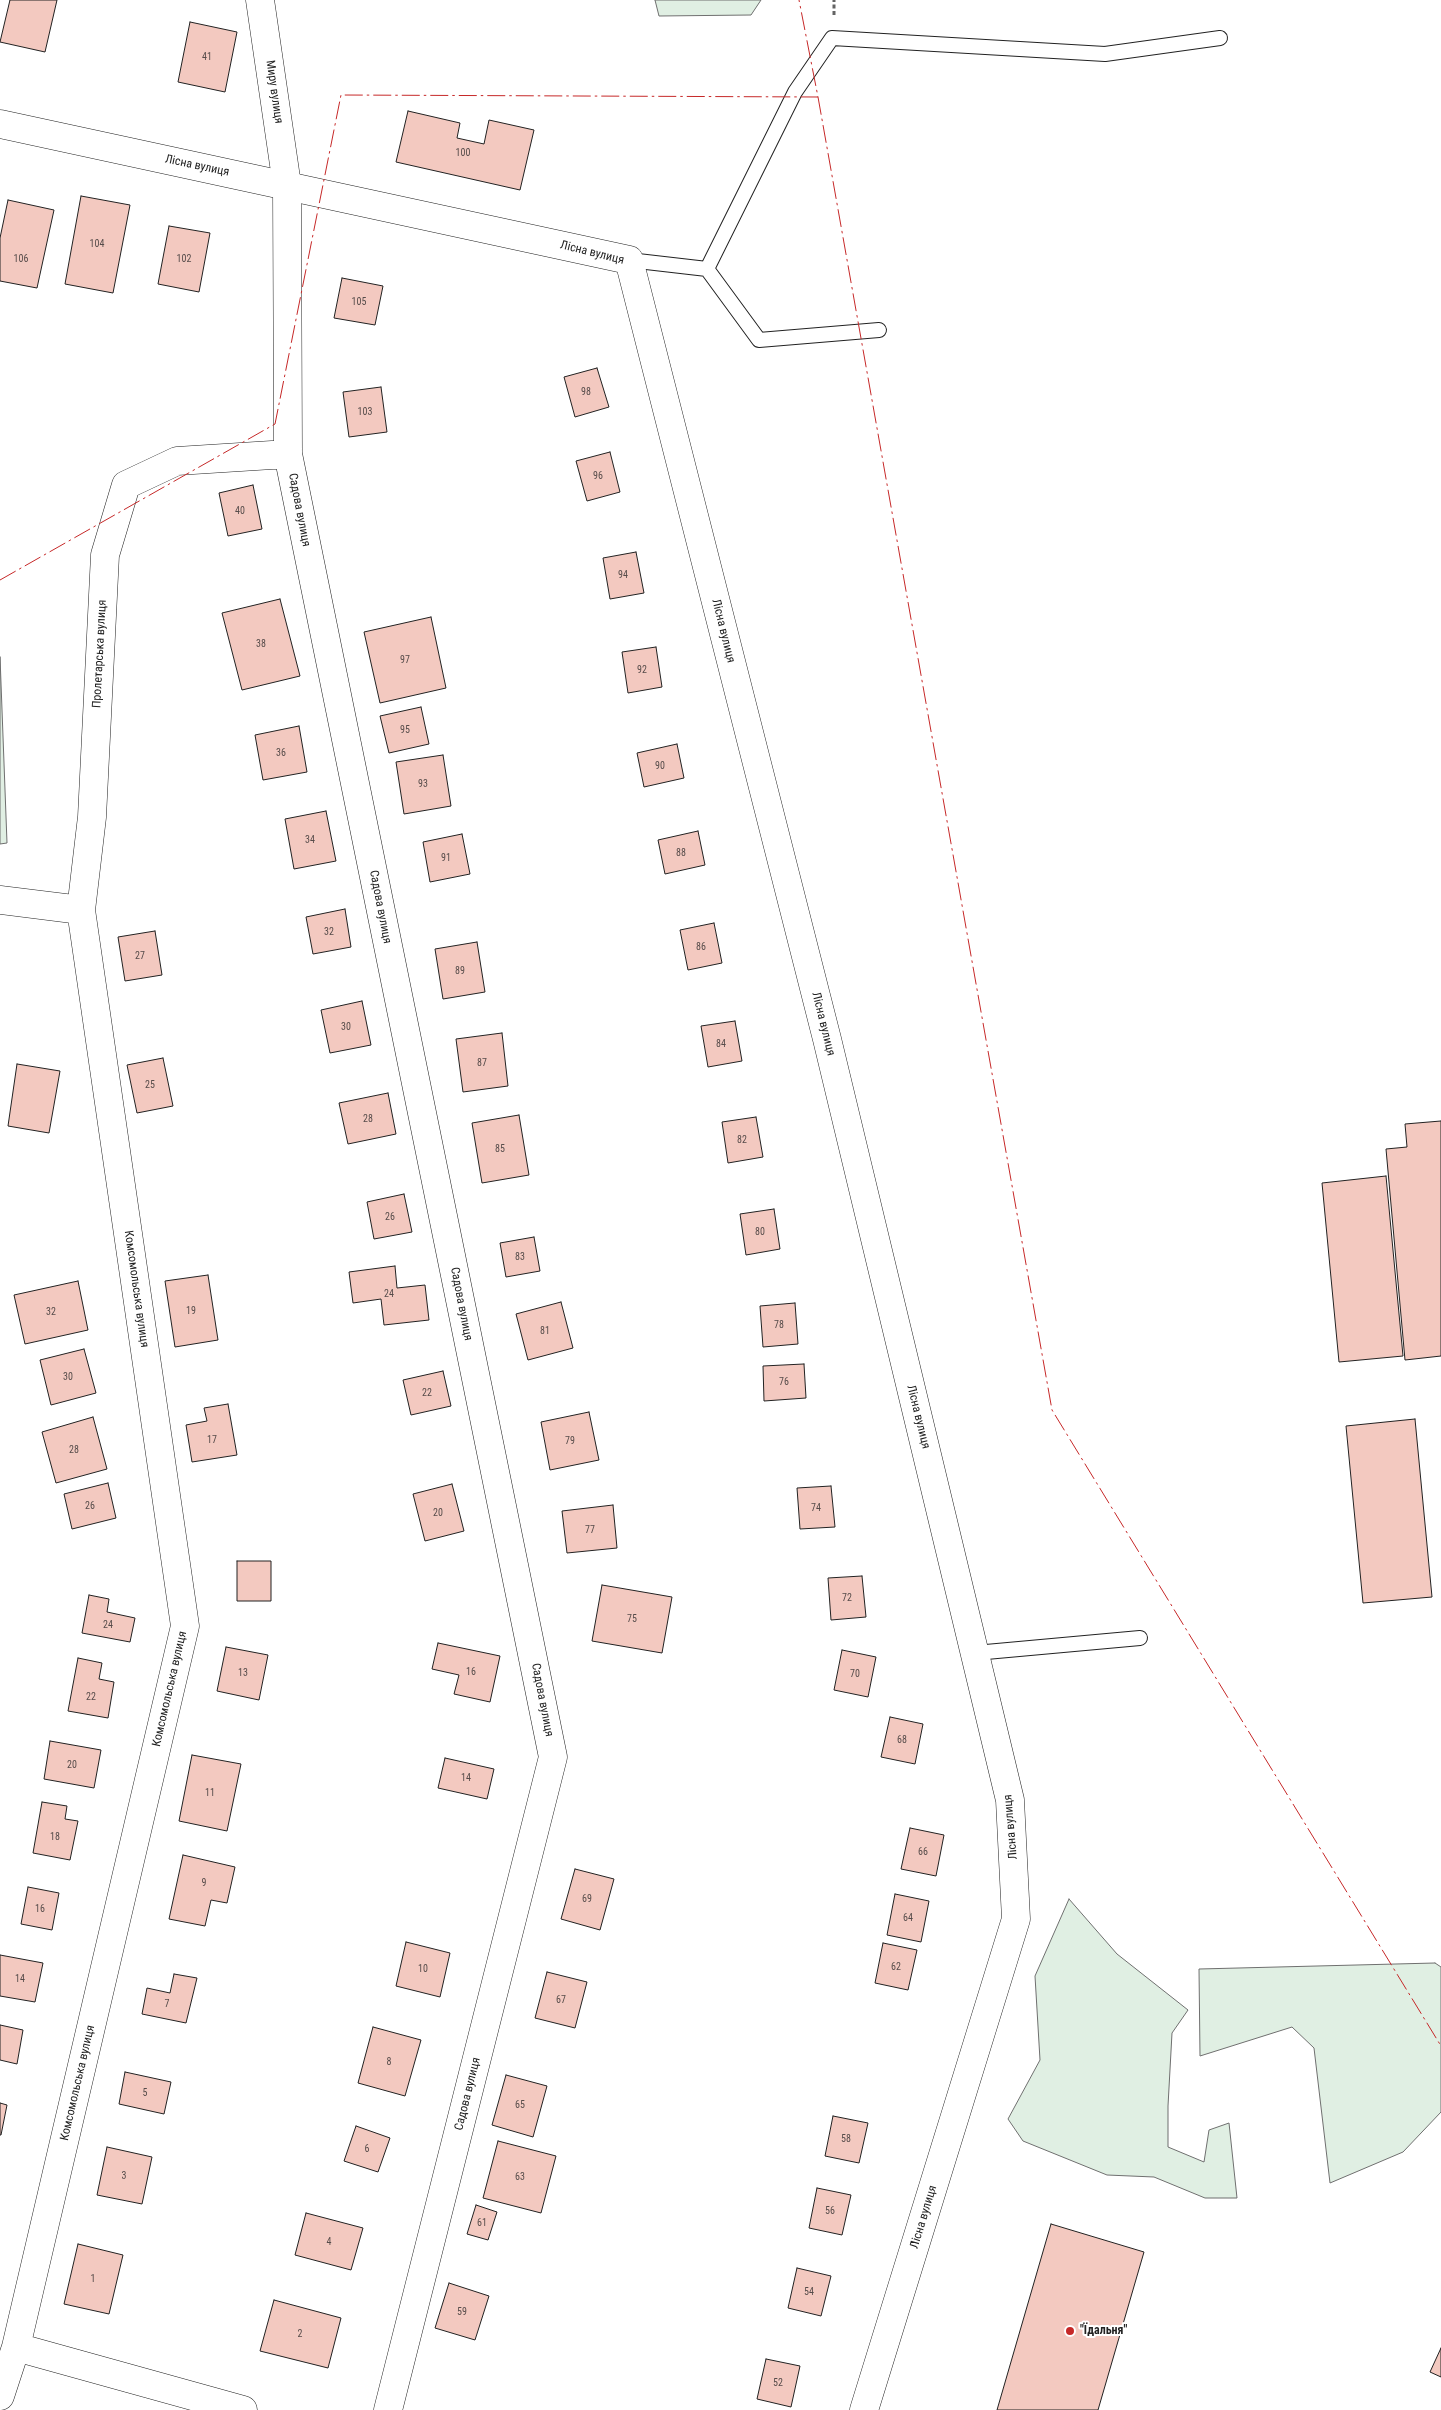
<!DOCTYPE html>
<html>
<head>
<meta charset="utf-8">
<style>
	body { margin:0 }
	canvas { display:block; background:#fff }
</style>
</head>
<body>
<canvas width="1441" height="2410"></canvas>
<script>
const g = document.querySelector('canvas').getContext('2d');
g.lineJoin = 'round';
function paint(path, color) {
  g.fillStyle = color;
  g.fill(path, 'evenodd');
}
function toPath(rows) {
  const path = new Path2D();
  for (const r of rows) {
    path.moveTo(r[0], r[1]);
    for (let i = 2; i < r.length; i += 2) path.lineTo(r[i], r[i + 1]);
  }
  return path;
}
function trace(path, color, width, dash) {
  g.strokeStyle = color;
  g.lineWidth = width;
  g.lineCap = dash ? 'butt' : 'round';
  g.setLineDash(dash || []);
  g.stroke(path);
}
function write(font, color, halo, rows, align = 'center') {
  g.font = font + ' "Roboto Condensed",sans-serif';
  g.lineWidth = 4;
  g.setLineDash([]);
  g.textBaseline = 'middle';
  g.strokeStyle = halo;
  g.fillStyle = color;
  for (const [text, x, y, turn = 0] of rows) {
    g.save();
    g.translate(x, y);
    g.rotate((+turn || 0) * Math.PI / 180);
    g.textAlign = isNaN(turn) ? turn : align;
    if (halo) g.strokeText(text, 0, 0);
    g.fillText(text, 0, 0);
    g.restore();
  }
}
const green = toPath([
	[655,0,761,0,751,15,659,16,655,0],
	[0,657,7,843,0,844,0,657],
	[1069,1899,1117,1954,1188,2010,1172,2033,1168,2106,1168,2147,1204,2162,1209,2130,1229,2123,1237,2198,1205,2198,1154,2177,1107,2175,1023,2141,1008,2119,1040,2060,1035,1976,1069,1899],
	[1435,1963,1441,1967,1441,2112,1403,2152,1330,2183,1314,2048,1292,2027,1200,2056,1199,1969,1435,1963]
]);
paint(green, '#e0efe3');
trace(green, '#6f6f6f', 1);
const building = toPath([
	[10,0,57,0,45,52,0,42,10,0],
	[190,22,237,32,225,92,178,82,190,22],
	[408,111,460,123,457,138,484,144,489,120,534,130,520,190,396,162,408,111],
	[81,196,130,205,113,293,65,284,81,196],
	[8,200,54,210,37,288,0,281,0,238,8,200],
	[169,226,210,233,199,292,158,284,169,226],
	[342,278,383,286,375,325,334,318,342,278],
	[597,368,609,407,575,417,564,377,597,368],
	[381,387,387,432,349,437,343,392,381,387],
	[610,452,620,492,587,501,576,461,610,452],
	[253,485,262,529,228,536,219,493,253,485],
	[636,552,644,593,610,599,603,558,636,552],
	[280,599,300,676,242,690,222,613,280,599],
	[431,617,446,688,380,703,364,632,431,617],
	[656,647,662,687,628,693,622,652,656,647],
	[421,707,429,744,389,753,380,716,421,707],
	[299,726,307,772,263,780,255,735,299,726],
	[677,744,684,778,644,787,637,753,677,744],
	[443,755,451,806,404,814,396,762,443,755],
	[326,811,336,861,294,869,285,819,326,811],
	[698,831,705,865,665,874,658,840,698,831],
	[462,834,470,874,430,882,423,842,462,834],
	[345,909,351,947,313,954,306,917,345,909],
	[714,923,722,963,688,970,680,930,714,923],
	[155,931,162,975,125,981,118,937,155,931],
	[477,942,485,992,443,999,435,949,477,942],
	[362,1001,371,1045,330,1053,321,1010,362,1001],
	[735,1021,742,1061,708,1067,701,1026,735,1021],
	[502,1033,508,1086,463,1092,456,1039,502,1033],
	[163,1058,173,1106,137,1113,127,1065,163,1058],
	[17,1064,60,1071,49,1133,8,1126,17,1064],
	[388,1093,396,1134,348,1144,339,1103,388,1093],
	[519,1115,529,1175,482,1183,472,1123,519,1115],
	[756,1117,763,1157,728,1163,722,1122,756,1117],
	[1441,1121,1441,1356,1405,1360,1386,1149,1407,1147,1405,1124,1441,1121],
	[1386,1176,1403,1356,1339,1362,1322,1183,1386,1176],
	[404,1194,412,1232,374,1239,367,1202,404,1194],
	[774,1209,780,1249,746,1255,740,1214,774,1209],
	[534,1237,540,1271,506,1277,500,1243,534,1237],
	[395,1266,397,1288,425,1285,429,1320,384,1325,381,1299,353,1303,349,1272,395,1266],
	[208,1275,218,1340,175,1347,165,1281,208,1275],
	[78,1281,88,1330,25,1344,14,1295,78,1281],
	[561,1302,573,1348,528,1360,516,1314,561,1302],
	[795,1303,798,1344,763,1347,760,1306,795,1303],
	[84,1349,96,1393,51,1405,40,1360,84,1349],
	[804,1364,806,1398,764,1401,763,1366,804,1364],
	[443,1371,451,1406,411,1415,403,1380,443,1371],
	[228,1404,237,1455,192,1462,186,1425,207,1421,204,1408,228,1404],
	[589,1412,599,1460,550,1470,541,1422,589,1412],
	[93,1417,107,1469,56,1483,42,1432,93,1417],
	[1415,1419,1432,1597,1363,1603,1346,1426,1415,1419],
	[108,1483,116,1518,72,1529,64,1494,108,1483],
	[452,1484,464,1531,425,1541,413,1494,452,1484],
	[831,1486,835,1527,800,1529,797,1488,831,1486],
	[613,1505,617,1548,567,1553,562,1511,613,1505],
	[237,1561,271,1561,271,1601,237,1601,237,1561],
	[862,1576,866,1617,831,1620,828,1578,862,1576],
	[602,1585,672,1597,662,1653,592,1641,602,1585],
	[89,1595,109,1599,107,1612,135,1618,130,1642,82,1633,89,1595],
	[438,1643,500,1656,490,1702,454,1694,459,1675,432,1669,438,1643],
	[226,1647,268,1655,259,1700,217,1691,226,1647],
	[842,1650,876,1657,868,1697,834,1690,842,1650],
	[78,1658,102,1663,99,1679,114,1682,108,1718,68,1711,78,1658],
	[890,1717,923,1724,915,1764,881,1757,890,1717],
	[50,1741,101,1750,94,1788,44,1779,50,1741],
	[192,1755,241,1764,227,1831,179,1821,192,1755],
	[445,1758,494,1769,487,1799,438,1788,445,1758],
	[42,1802,67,1806,65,1819,78,1821,70,1860,33,1853,42,1802],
	[910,1828,944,1835,936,1876,901,1869,910,1828],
	[183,1855,235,1867,227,1903,211,1900,205,1926,169,1919,183,1855],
	[575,1869,614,1879,600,1930,561,1919,575,1869],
	[28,1887,59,1893,52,1930,21,1924,28,1887],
	[895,1894,929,1901,921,1942,887,1935,895,1894],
	[406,1942,450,1953,440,1997,396,1986,406,1942],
	[883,1943,917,1950,908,1990,875,1983,883,1943],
	[0,1955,43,1963,35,2002,0,1996,0,1955],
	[547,1972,587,1982,575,2028,535,2018,547,1972],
	[174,1974,197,1978,186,2023,142,2014,147,1988,170,1993,174,1974],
	[0,2025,23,2030,17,2064,0,2060,0,2025],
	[373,2027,421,2040,405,2096,358,2083,373,2027],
	[125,2072,171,2082,164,2114,119,2104,125,2072],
	[506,2075,547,2086,533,2137,492,2125,506,2075],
	[0,2103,7,2105,1,2135,0,2135,0,2103],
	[833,2116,868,2123,859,2163,825,2156,833,2116],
	[356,2126,390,2138,378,2172,344,2161,356,2126],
	[498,2141,556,2156,541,2213,483,2198,498,2141],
	[107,2147,152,2157,142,2204,97,2195,107,2147],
	[817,2188,851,2195,842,2235,809,2228,817,2188],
	[476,2205,497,2212,488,2240,467,2234,476,2205],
	[306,2213,363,2228,351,2270,295,2255,306,2213],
	[1051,2224,1144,2252,1098,2410,997,2410,1051,2224],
	[78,2244,123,2255,109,2314,64,2304,78,2244],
	[797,2268,831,2276,821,2316,788,2308,797,2268],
	[449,2283,489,2296,475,2340,435,2328,449,2283],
	[274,2300,341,2318,328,2368,260,2351,274,2300],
	[1441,2348,1441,2377,1430,2372,1441,2348],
	[766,2359,800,2366,791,2407,757,2399,766,2359]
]);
paint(building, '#f3c9c0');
trace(building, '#222', 1);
const service = toPath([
	[629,260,707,269,795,92,832,38,1105,54,1220,38],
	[707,269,759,340,879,330],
	[975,1653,1140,1638]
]);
const minor = toPath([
	[260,0,287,185,288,454,553,1757,388,2410],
	[0,900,81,910,92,817,105,555,126,485,177,461,288,454],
	[16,2347,243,2410],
	[0,2396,16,2347,185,1626,81,910]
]);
const tertiary = toPath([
	[0,124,629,260,827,1039,1010,1800,1016,1919,864,2410]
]);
trace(service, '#222', 16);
trace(minor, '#222', 29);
trace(tertiary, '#222', 29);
trace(toPath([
	[834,15,834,0]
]), '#646464', 3, [4, 2.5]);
trace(service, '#fff', 14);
trace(minor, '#fff', 28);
trace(tertiary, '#fff', 28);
trace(toPath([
	[818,97,1052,1410,1441,2046],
	[0,580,275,424,341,95,818,97,799,0]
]), '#c62828', 1, [18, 4, 2.5, 4]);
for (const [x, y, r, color] of [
	[1070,2331,5,"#c62828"]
]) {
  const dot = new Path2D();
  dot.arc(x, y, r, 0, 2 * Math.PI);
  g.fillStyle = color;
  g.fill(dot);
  trace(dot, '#fff', 2);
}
write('10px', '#564c4a', null, [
	["41",207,57],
	["100",463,153],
	["104",97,244],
	["106",21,259],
	["102",184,259],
	["105",359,302],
	["98",586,392],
	["103",365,412],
	["96",598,476],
	["40",240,511],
	["94",623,575],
	["38",261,644],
	["97",405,660],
	["92",642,670],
	["95",405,730],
	["36",281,753],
	["90",660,766],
	["93",423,784],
	["34",310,840],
	["88",681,853],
	["91",446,858],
	["32",329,932],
	["86",701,947],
	["27",140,956],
	["89",460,971],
	["30",346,1027],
	["84",721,1044],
	["87",482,1063],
	["25",150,1085],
	["28",368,1119],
	["82",742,1140],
	["85",500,1149],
	["26",390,1217],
	["80",760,1232],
	["83",520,1257],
	["24",389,1294],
	["19",191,1311],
	["32",51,1312],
	["78",779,1325],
	["81",545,1331],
	["30",68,1377],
	["76",784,1382],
	["22",427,1393],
	["17",212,1440],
	["79",570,1441],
	["28",74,1450],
	["26",90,1506],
	["74",816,1508],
	["20",438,1513],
	["77",590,1530],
	["72",847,1598],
	["75",632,1619],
	["24",108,1625],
	["16",471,1672],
	["13",243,1673],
	["70",855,1674],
	["22",91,1697],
	["68",902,1740],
	["20",72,1765],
	["14",466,1778],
	["11",210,1793],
	["18",55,1837],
	["66",923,1852],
	["9",204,1883],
	["69",587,1899],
	["16",40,1909],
	["64",908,1918],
	["62",896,1967],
	["10",423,1969],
	["14",20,1979],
	["67",561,2000],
	["7",167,2004],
	["8",389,2062],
	["5",145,2093],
	["65",520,2105],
	["58",846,2139],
	["6",367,2149],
	["3",124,2176],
	["63",520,2177],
	["56",830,2211],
	["61",482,2223],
	["4",329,2242],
	["1",93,2279],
	["54",809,2292],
	["59",462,2312],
	["2",300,2334],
	["52",778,2383]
]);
write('12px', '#222', '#fff', [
	["Миру вулиця",274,92,82],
	["Лісна вулиця",197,166,12],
	["Лісна вулиця",592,253,14],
	["Садова вулиця",299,510,79],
	["Лісна вулиця",723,631,76],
	["Пролетарська вулиця",100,654,-87],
	["Садова вулиця",380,907,79],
	["Лісна вулиця",823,1024,76],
	["Комсомольська вулиця",136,1289,82],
	["Садова вулиця",461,1304,79],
	["Лісна вулиця",918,1417,76],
	["Комсомольська вулиця",170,1689,-77],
	["Садова вулиця",542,1700,79],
	["Лісна вулиця",1011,1827,-95],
	["Комсомольська вулиця",78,2083,-77],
	["Садова вулиця",468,2094,-76],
	["Лісна вулиця",924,2217,-73]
]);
write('bold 12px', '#222', '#fff', [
	["\"Їдальня\"",1080,2331]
], 'left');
</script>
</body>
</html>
